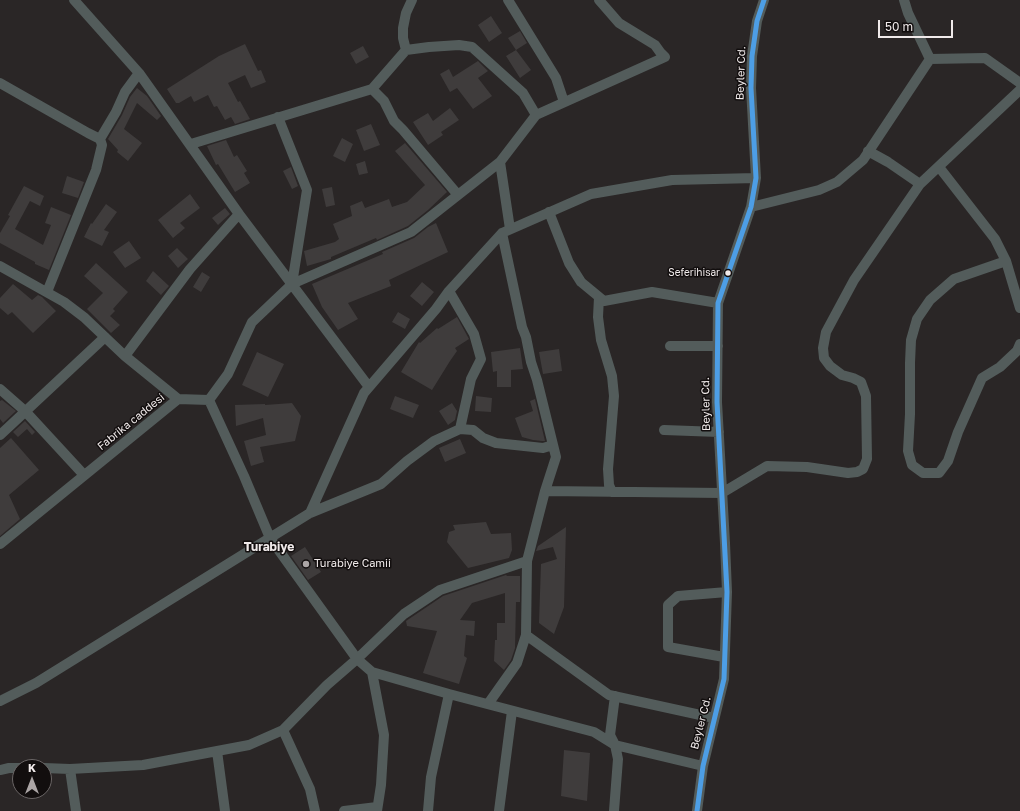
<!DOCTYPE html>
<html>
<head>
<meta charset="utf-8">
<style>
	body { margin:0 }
	#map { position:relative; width:1020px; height:811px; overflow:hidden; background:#2a2626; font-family:"Golos Text",sans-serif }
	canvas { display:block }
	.north { position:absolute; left:12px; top:759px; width:40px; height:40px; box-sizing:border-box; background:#120e0e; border:1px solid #6b6666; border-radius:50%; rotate:0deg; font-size:11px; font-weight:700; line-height:16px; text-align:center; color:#f0eaea }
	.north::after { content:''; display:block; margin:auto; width:14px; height:18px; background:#aba5a5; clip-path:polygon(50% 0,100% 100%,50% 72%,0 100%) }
	.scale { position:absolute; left:878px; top:20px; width:75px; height:18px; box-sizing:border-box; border:2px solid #f0eaea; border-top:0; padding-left:5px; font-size:12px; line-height:14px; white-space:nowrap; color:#f0eaea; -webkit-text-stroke:3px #120e0e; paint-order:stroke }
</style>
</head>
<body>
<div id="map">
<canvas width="1020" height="811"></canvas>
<div class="north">K</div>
<div class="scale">50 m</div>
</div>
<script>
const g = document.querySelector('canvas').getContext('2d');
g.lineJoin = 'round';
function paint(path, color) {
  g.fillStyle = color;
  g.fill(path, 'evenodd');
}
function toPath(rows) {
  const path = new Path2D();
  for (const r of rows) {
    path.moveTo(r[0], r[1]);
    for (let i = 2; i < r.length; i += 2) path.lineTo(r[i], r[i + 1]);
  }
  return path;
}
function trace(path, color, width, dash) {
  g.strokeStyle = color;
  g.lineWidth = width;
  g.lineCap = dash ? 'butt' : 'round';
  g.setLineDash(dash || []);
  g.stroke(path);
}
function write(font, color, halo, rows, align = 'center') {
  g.font = font + ' "Golos Text",sans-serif';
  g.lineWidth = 3;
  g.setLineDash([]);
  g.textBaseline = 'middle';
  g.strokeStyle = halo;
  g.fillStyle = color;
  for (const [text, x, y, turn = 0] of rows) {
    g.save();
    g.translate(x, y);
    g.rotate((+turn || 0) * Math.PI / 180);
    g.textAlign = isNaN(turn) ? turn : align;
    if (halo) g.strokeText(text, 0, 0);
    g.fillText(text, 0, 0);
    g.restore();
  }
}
paint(toPath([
	[491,16,502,33,489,42,478,25],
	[520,31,527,43,516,50,508,38],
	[245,44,258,71,261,70,266,82,251,88,245,75,228,83,238,102,240,101,250,119,235,124,231,117,225,120,217,106,214,107,208,95,194,102,191,96,179,103,176,103,167,89,219,56],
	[363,46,369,57,356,64,350,53],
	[516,50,531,70,520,78,506,56],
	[478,61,488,71,478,78,492,96,473,109,457,88,450,92,440,74,449,69,453,77],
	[137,88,147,96,161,116,157,120,137,103,124,129,142,143,128,161,117,152,118,150,108,139,122,115,130,97],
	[450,108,459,120,441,132,443,135,428,145,413,122,428,113,433,121],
	[371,124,380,145,364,151,356,130],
	[342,138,353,144,345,162,333,156],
	[226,140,234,157,237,155,247,171,244,173,250,183,235,192,218,164,216,165,207,146],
	[405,143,447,192,428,210,408,226,377,240,376,238,331,257,331,259,307,266,304,251,335,242,339,239,333,224,352,216,350,206,362,201,365,208,389,199,392,207,407,202,425,185,395,151],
	[365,161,368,173,359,175,356,164],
	[291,167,298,186,292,189,283,171],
	[67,176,84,182,78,198,62,193],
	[24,186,44,196,40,206,30,201,15,229,43,245,51,225,45,223,51,207,71,215,49,270,35,264,35,262,0,243,0,233,10,216,8,215],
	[332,187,335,205,326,207,322,189],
	[190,194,200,208,180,223,185,228,173,238,158,220],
	[106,204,117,212,104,230,109,232,102,246,84,237,91,223,92,224],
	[225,208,230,214,218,225,212,218],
	[436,223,448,252,389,280,391,286,348,303,358,319,338,330,322,307,312,284,383,254,382,252,414,238,428,227],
	[129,241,141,258,125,268,113,252],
	[177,248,188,259,178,268,168,256],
	[96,263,128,292,113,309,115,311,110,316,120,325,111,333,87,309,103,293,84,276],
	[153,271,169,286,161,295,146,281],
	[202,272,210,277,201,292,193,287],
	[422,282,434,292,422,306,410,296],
	[13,284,32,300,38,295,42,297,56,311,33,333,12,312,8,315,0,308,0,298],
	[398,312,410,319,405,329,392,322],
	[457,317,469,339,455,348,457,351,450,361,432,390,401,372,419,342,420,343,437,328,438,329],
	[520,348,523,369,511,370,511,387,497,387,497,371,493,372,491,352],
	[559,349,562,371,543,374,539,352],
	[257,352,284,364,268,397,242,385],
	[395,396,419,405,413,418,390,409],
	[476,396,492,398,491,412,475,411],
	[535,399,545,441,542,441,533,440,522,437,515,418,533,411,530,401],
	[2,400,16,411,3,423,0,419,0,401],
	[292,403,301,416,295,441,260,447,264,462,251,466,244,441,266,435,263,418,236,426,235,405,265,404,265,405],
	[452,403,457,411,455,420,448,425,439,411],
	[25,421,35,432,32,435,27,429,18,437,13,432],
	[11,438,39,470,9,495,20,519,0,536,0,448],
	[460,439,466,453,445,462,439,448],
	[486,522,491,534,511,533,512,550,509,558,468,568,447,542,449,532,455,530,453,525],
	[566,527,564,607,554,634,539,623,541,564,557,559,553,547,536,551,538,546],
	[305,547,321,572,308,580,291,556],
	[506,575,507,576,520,576,520,602,516,602,515,648,511,660,504,670,494,661,495,640,497,640,497,623,505,623,505,593,472,603,460,620,475,621,474,636,466,635,464,656,467,658,459,684,423,673,437,631,407,626,406,621,443,596],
	[564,750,590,753,587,801,561,796]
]), '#3f3c3c');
trace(toPath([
	[74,0,139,73,239,214,369,387],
	[508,0,556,78,564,102],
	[904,0,908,13,930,59],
	[406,50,403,38,403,28,406,13,412,0],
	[930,59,985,58,1020,83],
	[0,83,88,133,100,139],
	[372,89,406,50,429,47,459,45,472,47,523,93,536,115],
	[278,117,307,190,292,284],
	[868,151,888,162,920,184],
	[500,162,510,229],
	[939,167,995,239,1006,261,1020,308],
	[458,195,500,162,536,115,665,57,660,52,655,45,619,23,599,0],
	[751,207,819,190,837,182,863,160,930,59],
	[549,212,569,263,581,282,604,301,652,292,718,303],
	[502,233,522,327,526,337,531,362,537,380,556,457,545,491],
	[1006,261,954,279,930,300,917,319,911,340,910,363,910,414,908,451,912,465,923,473,939,473,948,461,958,432,982,378,1000,367,1017,351,1020,344],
	[0,266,64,302,85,318,125,356,178,399],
	[449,291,474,334,481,359,471,379,460,429],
	[47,292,96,170,102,145,100,139,116,112,125,92,139,73],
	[599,297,598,317,601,340,612,376,614,396,608,469,609,485,612,492],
	[670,346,718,346],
	[125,356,190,269,239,214],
	[0,389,25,411,84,475],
	[209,400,244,476,270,538,357,659,372,672,449,694,431,777,428,811],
	[664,430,719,432],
	[0,435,105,337],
	[310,513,381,484,407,461,434,441,460,429,473,430,483,438,496,443,543,448,553,445],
	[0,544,178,399,209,400,228,374,252,322,292,284,411,232,458,195,403,130,394,121,384,101,372,89,191,144],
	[526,635,609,695,714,718],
	[724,657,668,647,668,605,678,596,727,592],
	[372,672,384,735,381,785,377,811],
	[449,694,594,732,615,745,703,766],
	[0,701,36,683,310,513,364,393,436,309,449,291,502,233,591,194,672,180,756,178],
	[488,704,517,663,526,635,527,561],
	[283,730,310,789,315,811],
	[217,751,225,811],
	[44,768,70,769,143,765,249,745,283,730,327,685,357,659,404,614,440,590,527,561,545,491,722,493,767,466,807,467,848,473,857,472,863,469,867,459,866,396,861,382,853,378,842,375,830,366,824,358,823,348,826,332,854,280,920,184,1020,90],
	[70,769,76,811],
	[0,770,9,768,20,768],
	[344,811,377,807],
	[499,811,512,711],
	[614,811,618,759,615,745,610,735,615,696],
	[697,811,703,766,724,679,727,592,725,543,717,402,718,303,751,207,756,178,751,88,752,56,757,21,764,0]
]), '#535c5b', 10);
trace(toPath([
	[697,811,703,766,724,679,727,592,717,402,718,303,751,207,756,178,751,88,752,56,757,21,764,0]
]), '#4d9ee5', 5);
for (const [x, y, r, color] of [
	[728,273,3.5,"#f0eaea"],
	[306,564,4,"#aba5a5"]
]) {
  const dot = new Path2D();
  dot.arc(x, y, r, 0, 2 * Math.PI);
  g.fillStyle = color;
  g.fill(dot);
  trace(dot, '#120e0e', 1.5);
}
write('10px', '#f0eaea', '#120e0e', [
	["Seferihisar",720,273]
], 'right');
write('11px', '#f0eaea', '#120e0e', [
	["Beyler Cd.",741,73,-88],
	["Beyler Cd.",706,404,-91],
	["Fabrika caddesi",131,422,-39],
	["Beyler Cd.",701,723,-76]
]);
write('11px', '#f0eaea', '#120e0e', [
	["Turabiye Camii",314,564]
], 'left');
write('bold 12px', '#f0eaea', '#120e0e', [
	["Turabiye",269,547]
]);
</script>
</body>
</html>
